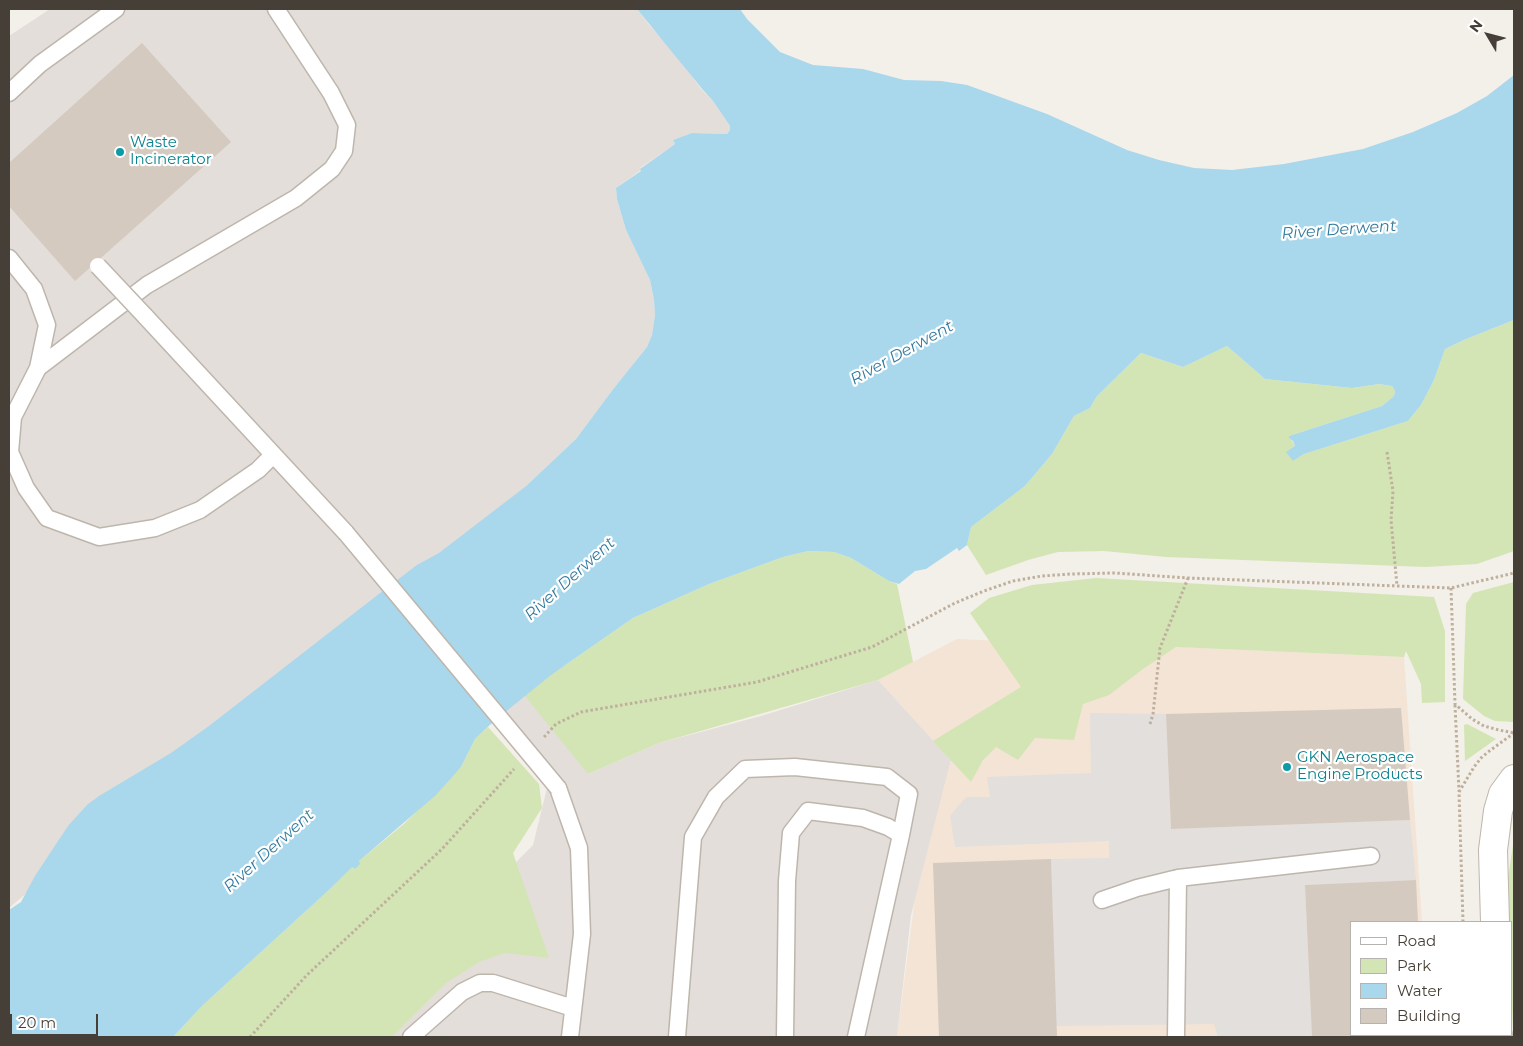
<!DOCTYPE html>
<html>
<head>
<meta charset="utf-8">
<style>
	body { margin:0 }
	#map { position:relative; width:1523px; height:1046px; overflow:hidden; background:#f3efe9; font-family:Montserrat,sans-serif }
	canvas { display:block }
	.frame { position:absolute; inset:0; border:10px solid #463f37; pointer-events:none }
	.legend { position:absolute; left:1350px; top:921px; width:162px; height:115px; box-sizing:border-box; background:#fff; border:1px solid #b5b2af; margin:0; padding:6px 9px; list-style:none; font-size:15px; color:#463f37 }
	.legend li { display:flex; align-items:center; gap:10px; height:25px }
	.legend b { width:25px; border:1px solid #b5b2af }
	.north { position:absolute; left:1463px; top:10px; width:50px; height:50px; -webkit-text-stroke:4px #fff; paint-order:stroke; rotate:307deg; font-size:14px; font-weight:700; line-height:20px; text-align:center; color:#463f37 }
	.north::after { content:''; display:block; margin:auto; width:18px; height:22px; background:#463f37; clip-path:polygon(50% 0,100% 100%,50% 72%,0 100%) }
	.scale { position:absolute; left:10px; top:1014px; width:88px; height:22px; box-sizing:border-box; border:2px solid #463f37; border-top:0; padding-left:6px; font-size:15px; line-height:18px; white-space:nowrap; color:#463f37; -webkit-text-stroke:4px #fff; paint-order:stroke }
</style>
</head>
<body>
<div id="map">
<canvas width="1523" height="1046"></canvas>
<div class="frame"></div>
<ul class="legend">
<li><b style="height:6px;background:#fff"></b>Road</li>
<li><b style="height:14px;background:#d3e5b4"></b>Park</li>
<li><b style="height:14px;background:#a9d7ec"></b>Water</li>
<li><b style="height:14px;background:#d4cabf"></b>Building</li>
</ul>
<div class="north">N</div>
<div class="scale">20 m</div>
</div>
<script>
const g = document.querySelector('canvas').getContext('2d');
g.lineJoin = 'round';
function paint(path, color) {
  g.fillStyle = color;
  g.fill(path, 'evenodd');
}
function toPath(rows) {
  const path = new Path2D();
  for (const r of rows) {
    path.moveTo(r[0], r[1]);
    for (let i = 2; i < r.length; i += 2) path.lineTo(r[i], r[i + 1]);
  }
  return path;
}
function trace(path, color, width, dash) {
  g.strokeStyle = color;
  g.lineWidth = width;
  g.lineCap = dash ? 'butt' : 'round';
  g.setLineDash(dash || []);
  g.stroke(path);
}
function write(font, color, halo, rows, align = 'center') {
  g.font = font + ' Montserrat,sans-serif';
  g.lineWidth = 4.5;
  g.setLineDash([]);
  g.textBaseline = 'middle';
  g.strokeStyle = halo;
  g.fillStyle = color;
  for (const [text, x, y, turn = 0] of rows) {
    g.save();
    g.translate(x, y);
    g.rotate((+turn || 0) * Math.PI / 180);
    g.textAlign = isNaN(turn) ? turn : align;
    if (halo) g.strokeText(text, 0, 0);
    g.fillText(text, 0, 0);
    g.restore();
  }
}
paint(toPath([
	[957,639,1160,648,1180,647,1404,657,1422,922,1352,922,1352,1035,1429,1035,1429,1037,897,1037,915,898,951,760,878,680]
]), '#f4e4d5');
paint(toPath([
	[50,9,637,9,650,26,671,49,702,90,713,101,730,126,730,130,727,134,692,133,673,140,675,144,640,168,641,170,616,188,617,199,626,230,650,280,654,300,655,315,652,335,647,347,614,388,576,439,525,487,588,774,659,743,761,716,878,680,951,760,911,915,897,1037,344,1037,533,845,548,784,384,590,9,908,9,36]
]), '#e3deda');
paint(toPath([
	[1514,320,1514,551,1477,564,1425,567,1166,557,1104,551,1058,552,1028,560,986,575,967,545,971,527,1025,486,1052,454,1074,416,1090,408,1097,396,1141,353,1183,367,1227,346,1265,379,1352,388,1379,384,1392,386,1395,391,1394,396,1382,406,1289,436,1295,446,1293,461,1304,454,1408,421,1421,405,1434,380,1445,349,1466,339],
	[808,551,834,552,851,558,889,581,897,584,913,662,878,680,659,743,588,774,525,696,551,675,633,618,709,584,783,557],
	[1096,578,1434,597,1445,631,1445,702,1422,703,1421,684,1406,651,1404,657,1176,647,1143,669,1109,695,1083,704,1074,740,1035,738,1018,760,996,747,983,760,971,782,933,741,1021,687,970,613,989,598,1032,585],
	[1514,582,1514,722,1495,721,1484,716,1463,699,1466,604,1473,593],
	[1467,724,1496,739,1465,761,1464,725],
	[488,727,539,784,542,808,513,853,549,958,505,953,479,962,446,983,392,1037,173,1037,203,1005,330,889,352,866,354,869,359,861,405,823,461,767,475,739],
	[1514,839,1514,1037,1513,1037,1512,1007,1512,922,1508,922,1506,891]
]), '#d3e5b4');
paint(toPath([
	[1090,713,1166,714,1171,829,1410,820,1416,880,1305,885,1312,1037,1218,1037,1214,1024,1056,1026,1051,859,1109,858,1109,841,955,847,950,816,966,797,990,797,987,777,1091,773]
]), '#e2dfdd');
paint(toPath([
	[637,9,740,9,747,19,780,52,813,65,863,69,904,80,941,81,967,85,1047,114,1127,150,1159,160,1194,168,1232,170,1284,164,1363,149,1413,132,1457,113,1487,96,1514,75,1514,320,1466,339,1445,349,1434,380,1421,405,1408,421,1304,454,1293,461,1286,452,1295,446,1293,441,1289,438,1289,436,1382,406,1394,396,1395,391,1392,386,1379,384,1352,388,1265,379,1227,346,1183,367,1141,353,1097,396,1090,408,1074,416,1052,454,1025,486,971,527,967,545,959,551,957,548,926,569,915,571,899,584,889,581,851,558,834,552,808,551,783,557,709,584,633,618,551,675,493,722,475,739,461,767,436,795,359,861,360,864,355,869,352,867,330,889,203,1005,173,1037,9,1037,9,910,21,902,35,876,68,826,87,805,99,796,171,753,209,726,384,590,417,565,439,553,525,487,576,439,614,388,647,347,652,335,655,315,654,300,650,280,626,230,617,199,616,188,641,171,640,169,675,144,673,140,692,133,727,134,730,130,730,126,713,101,703,90]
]), '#a9d7ec');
paint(toPath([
	[142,43,231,142,75,281,9,206,9,163],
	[1401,708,1410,820,1171,829,1166,714],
	[1051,859,1057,1037,939,1037,933,863],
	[1416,880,1418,922,1352,922,1352,1035,1423,1035,1423,1037,1312,1037,1305,885]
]), '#d4cabf');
const lane = toPath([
	[9,93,40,64,116,9],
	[9,258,34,289,47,325,38,368,13,417,10,452,26,488,47,518,99,537,155,528,200,510,258,470,273,455],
	[145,316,346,533],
	[38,368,147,285,296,198,332,169,344,151,347,125,331,93,276,9],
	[558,788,579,848,582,934,570,1037],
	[1102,900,1137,888,1178,878,1371,856],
	[411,1037,462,992,480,983,493,983,573,1008],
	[677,1037,693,837,716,797,745,769,795,767,887,777,909,794,901,835],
	[785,1037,787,881,791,833,808,811,863,818,888,827,901,835,856,1037],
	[1176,1037,1178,878]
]);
const street = toPath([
	[1495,922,1493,850,1498,811,1503,794,1514,779],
	[1498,1035,1498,1037]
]);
trace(lane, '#beb6ac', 19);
trace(street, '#beb6ac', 30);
trace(toPath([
	[1387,452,1393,491,1391,520,1397,586],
	[1451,588,1455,704,1472,719,1484,726,1499,730,1514,733],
	[1455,705,1459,791],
	[1150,724,1153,714,1160,648,1188,578],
	[544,737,556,724,581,712,757,682,872,647,955,603,984,591,1013,581,1042,576,1071,574,1115,573,1188,578,1451,588,1514,573],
	[1463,922,1459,792,1474,767,1481,758,1488,752,1514,733],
	[250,1037,307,975,442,849,514,769],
	[1456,1037,1457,1035]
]), '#bfb09e', 3, [2.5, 2.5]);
trace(lane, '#fff', 16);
trace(street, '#fff', 28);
const laneBridge = toPath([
	[98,266,145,316],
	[346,533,558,788]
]);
trace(laneBridge, '#beb6ac', 19, []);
trace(laneBridge, '#fff', 16);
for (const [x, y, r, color] of [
	[120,152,5,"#0f9aa8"],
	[1287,767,5,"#0f9aa8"]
]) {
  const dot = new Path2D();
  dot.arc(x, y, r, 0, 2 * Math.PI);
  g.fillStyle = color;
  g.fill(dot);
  trace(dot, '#fff', 2);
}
write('15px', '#0d838f', '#fff', [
	["Waste",130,143],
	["Incinerator",130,160],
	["GKN Aerospace",1297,758],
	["Engine Products",1297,775]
], 'left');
write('italic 16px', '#327a9d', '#fff', [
	["River Derwent",1339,230,-4],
	["River Derwent",902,353,-29],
	["River Derwent",570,579,-42],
	["River Derwent",269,851,-42]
]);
</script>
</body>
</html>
